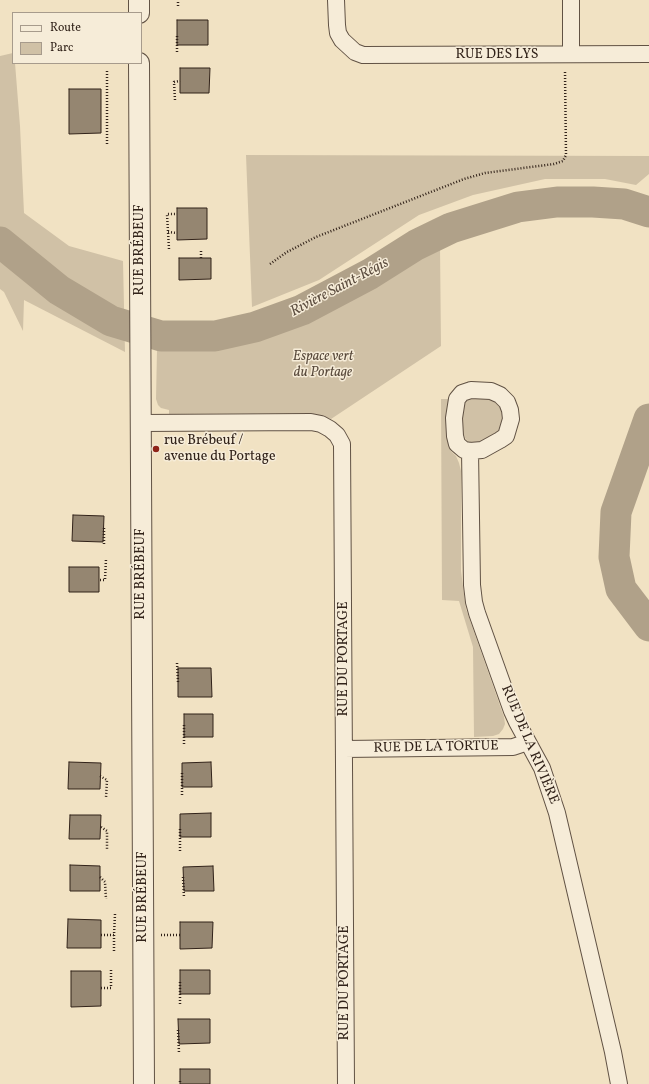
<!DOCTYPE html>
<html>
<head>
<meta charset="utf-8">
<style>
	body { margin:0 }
	#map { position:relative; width:649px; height:1084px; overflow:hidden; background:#f1e2c3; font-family:Vollkorn,serif }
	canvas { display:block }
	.legend { position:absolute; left:12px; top:12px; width:130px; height:52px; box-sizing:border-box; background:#f6ecd8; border:1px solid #a79b8c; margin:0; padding:5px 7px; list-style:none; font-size:12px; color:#312219 }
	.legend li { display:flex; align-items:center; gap:8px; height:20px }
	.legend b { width:20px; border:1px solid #a79b8c }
</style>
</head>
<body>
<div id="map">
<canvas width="649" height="1084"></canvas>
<ul class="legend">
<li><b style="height:5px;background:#f6ecd8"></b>Route</li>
<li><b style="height:11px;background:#d0c1a6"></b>Parc</li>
</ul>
</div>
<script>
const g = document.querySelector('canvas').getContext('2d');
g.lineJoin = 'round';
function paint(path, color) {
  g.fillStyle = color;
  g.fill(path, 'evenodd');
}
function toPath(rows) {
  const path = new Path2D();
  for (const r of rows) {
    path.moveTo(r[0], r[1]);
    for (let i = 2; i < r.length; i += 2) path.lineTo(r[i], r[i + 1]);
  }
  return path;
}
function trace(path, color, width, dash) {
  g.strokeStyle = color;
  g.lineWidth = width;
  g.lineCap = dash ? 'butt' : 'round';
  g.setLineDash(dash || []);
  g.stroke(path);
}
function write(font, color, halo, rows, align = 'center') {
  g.font = font + ' Vollkorn,serif';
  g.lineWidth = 3;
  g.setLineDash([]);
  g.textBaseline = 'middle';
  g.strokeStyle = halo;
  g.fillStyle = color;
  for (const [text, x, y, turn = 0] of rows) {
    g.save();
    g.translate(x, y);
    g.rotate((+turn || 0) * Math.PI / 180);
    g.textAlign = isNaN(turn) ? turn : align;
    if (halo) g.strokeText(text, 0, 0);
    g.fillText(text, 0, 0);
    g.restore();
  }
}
paint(toPath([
	[13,53,13,63,15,63,20,126,24,213,69,246,123,261,125,352,24,300,23,331,4,292,0,289,0,56],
	[246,155,649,156,649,174,636,185,605,179,545,179,473,195,419,215,319,280,252,307],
	[440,247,441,346,331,419,310,413,169,414,169,410,161,408,158,405,156,399,157,350,223,348,259,339,289,328,345,302,375,285,399,268],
	[474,398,485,398,494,401,502,409,504,418,501,428,497,435,479,442,474,443,469,443,465,438,463,432,463,409,466,401],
	[441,399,448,399,448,445,451,451,456,456,459,463,461,471,461,571,466,609,504,717,505,724,503,729,499,734,493,736,474,737,473,647,459,601,442,600]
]), '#d0c1a6');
trace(toPath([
	[0,242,59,290,111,321,161,336,215,336,255,327,302,310,370,274,416,245,451,228,518,207,557,202,593,202,624,204,649,212],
	[649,419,616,512,614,557,621,589,649,626]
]), '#b0a189', 31);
const building = toPath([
	[177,20,208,20,208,45,177,45,177,20],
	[180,68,210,68,209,93,180,93,180,68],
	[69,89,101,89,101,133,69,134,69,89],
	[177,208,207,208,207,239,177,240,177,208],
	[179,258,211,258,211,279,179,280,179,258],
	[73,515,104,516,103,542,72,541,73,515],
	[69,567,99,567,99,592,69,592,69,567],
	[178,668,211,668,212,697,178,697,178,668],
	[184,714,213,714,213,737,184,737,184,714],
	[69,762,101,763,100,789,68,789,69,762],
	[211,762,212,787,182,787,182,763,211,762],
	[211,813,211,837,180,837,180,814,211,813],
	[70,815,101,815,100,839,69,839,70,815],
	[70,865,100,866,100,891,70,891,70,865],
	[213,866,214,891,184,891,183,867,213,866],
	[68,919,101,920,101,948,67,948,68,919],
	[180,922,213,922,212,948,180,949,180,922],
	[180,970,210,970,210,994,180,994,180,970],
	[71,971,101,971,101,1006,71,1007,71,971],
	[178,1019,210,1019,210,1043,179,1044,178,1019],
	[180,1069,210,1069,210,1084,180,1084,180,1069]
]);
paint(building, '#958671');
trace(building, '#312219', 1);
const minor = toPath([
	[336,0,337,25,338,33,342,40,355,52,363,55,649,54],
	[571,0,571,54],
	[471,390,491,391,500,395,507,402,510,410,511,419,506,436,500,440,482,450,470,451,464,450,457,444,455,436,454,418,457,399,462,393,471,390],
	[141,423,311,422,321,424,330,429,337,435,342,444,346,1084],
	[470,451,472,585,474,602,477,613,512,711,517,722,542,768,557,813,613,1052,619,1084],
	[344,749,513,747,528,742]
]);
const tertiary = toPath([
	[139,0,139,13],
	[139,63,144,1084]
]);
trace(minor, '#615244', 18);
trace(tertiary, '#615244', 22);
trace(toPath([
	[178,6,178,0],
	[177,36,177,52],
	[107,71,107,145],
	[175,100,174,82,180,81],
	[168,232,177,233],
	[169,249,167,214,177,214],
	[201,258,201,249],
	[270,264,287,252,316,237,464,179,485,173,554,164,563,161,566,155,565,71],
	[104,528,104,546],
	[100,580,105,580,106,559],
	[177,663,178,682],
	[184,725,184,746],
	[182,773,182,797],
	[100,776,107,780,106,798],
	[101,827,107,831,107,850],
	[180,851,180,827],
	[100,877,105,882,106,899],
	[183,877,184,898],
	[101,935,114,935,115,914],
	[114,935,114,952],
	[161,935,180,935],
	[101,988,111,988,111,968],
	[180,1004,180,981],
	[178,1030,179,1053],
	[180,1081,180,1084]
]), '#312219', 2.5, [1, 2]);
trace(minor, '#f6ecd8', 16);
trace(tertiary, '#f6ecd8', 20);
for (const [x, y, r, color] of [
	[156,449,4,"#8f2418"]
]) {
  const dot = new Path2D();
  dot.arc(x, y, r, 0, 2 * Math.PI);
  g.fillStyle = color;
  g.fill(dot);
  trace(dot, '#f6ecd8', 1.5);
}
write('14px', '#312219', '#f6ecd8', [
	["RUE DES LYS",497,55],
	["RUE BRÉBEUF",140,250,-90],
	["RUE BRÉBEUF",141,574,-90],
	["RUE DU PORTAGE",344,659,-90],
	["RUE DE LA RIVIÈRE",529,745,67],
	["RUE DE LA TORTUE",436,748,-1],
	["RUE BRÉBEUF",143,897,-90],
	["RUE DU PORTAGE",345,983,-90]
]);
write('italic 14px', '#594a3c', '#f6ecd8', [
	["Espace vert",323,357],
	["du Portage",323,373]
]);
write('14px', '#312219', '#f6ecd8', [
	["rue Brébeuf /",164,441],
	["avenue du Portage",164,457]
], 'left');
write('italic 15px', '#5d4e40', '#f6ecd8', [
	["Rivière Saint-Régis",340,288,-28]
]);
</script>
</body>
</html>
